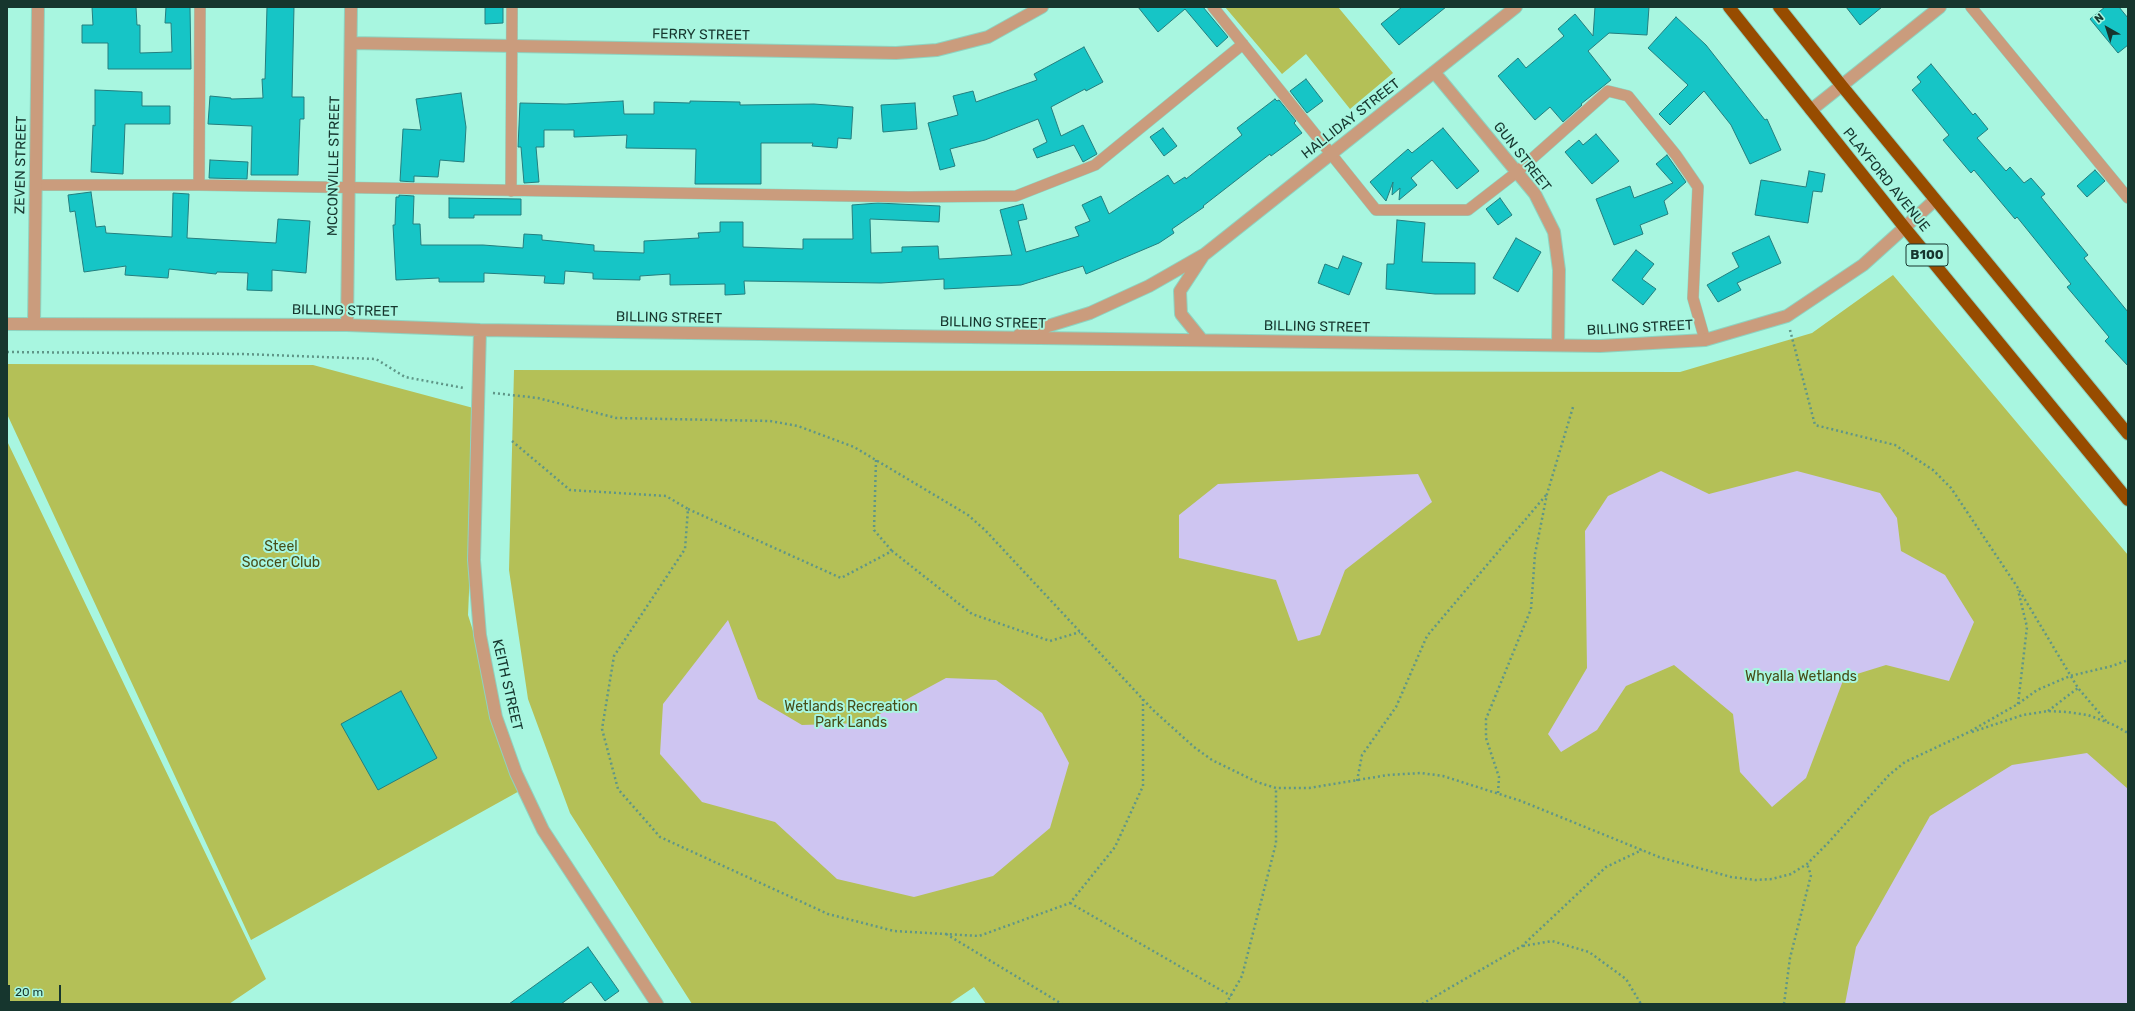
<!DOCTYPE html>
<html>
<head>
<meta charset="utf-8">
<style>
	body { margin:0 }
	#map { position:relative; width:2135px; height:1011px; overflow:hidden; background:#a8f6e0; font-family:Rubik,sans-serif }
	canvas { display:block }
	.frame { position:absolute; inset:0; border:8px solid #16362e; pointer-events:none }
	.north { position:absolute; left:2087px; top:8px; width:40px; height:40px; -webkit-text-stroke:3px #a8f6e0; paint-order:stroke; rotate:321deg; font-size:11px; font-weight:700; line-height:16px; text-align:center; color:#16362e }
	.north::after { content:''; display:block; margin:auto; width:14px; height:18px; background:#16362e; clip-path:polygon(50% 0,100% 100%,50% 72%,0 100%) }
	.scale { position:absolute; left:8px; top:985px; width:53px; height:18px; box-sizing:border-box; border:2px solid #16362e; border-top:0; padding-left:5px; font-size:12px; line-height:14px; white-space:nowrap; color:#16362e; -webkit-text-stroke:3px #a8f6e0; paint-order:stroke }
</style>
</head>
<body>
<div id="map">
<canvas width="2135" height="1011"></canvas>
<div class="frame"></div>
<div class="north">N</div>
<div class="scale">20 m</div>
</div>
<script>
const g = document.querySelector('canvas').getContext('2d');
g.lineJoin = 'round';
function paint(path, color) {
  g.fillStyle = color;
  g.fill(path, 'evenodd');
}
function toPath(rows) {
  const path = new Path2D();
  for (const r of rows) {
    path.moveTo(r[0], r[1]);
    for (let i = 2; i < r.length; i += 2) path.lineTo(r[i], r[i + 1]);
  }
  return path;
}
function trace(path, color, width, dash) {
  g.strokeStyle = color;
  g.lineWidth = width;
  g.lineCap = dash ? 'butt' : 'round';
  g.setLineDash(dash || []);
  g.stroke(path);
}
function write(font, color, halo, rows, align = 'center') {
  g.font = font + ' Rubik,sans-serif';
  g.lineWidth = 4;
  g.setLineDash([]);
  g.textBaseline = 'middle';
  g.strokeStyle = halo;
  g.fillStyle = color;
  for (const [text, x, y, turn = 0] of rows) {
    g.save();
    g.translate(x, y);
    g.rotate((+turn || 0) * Math.PI / 180);
    g.textAlign = isNaN(turn) ? turn : align;
    if (halo) g.strokeText(text, 0, 0);
    g.fillText(text, 0, 0);
    g.restore();
  }
}
paint(toPath([
	[1225,7,1338,7,1393,73,1350,109,1306,54,1282,74],
	[1893,275,2128,555,2128,1004,986,1004,974,987,949,1004,692,1004,570,813,528,699,509,570,514,370,1680,372,1812,333],
	[7,364,313,365,477,409,468,615,523,789,251,940,7,414],
	[7,441,266,979,229,1004,7,1004]
]), '#b4c057');
paint(toPath([
	[1661,471,1709,494,1797,471,1880,493,1897,518,1901,551,1945,575,1974,622,1949,681,1886,665,1844,678,1806,778,1772,807,1740,772,1733,714,1674,665,1626,686,1597,730,1561,752,1548,734,1587,668,1585,531,1608,496],
	[1418,474,1432,502,1345,570,1320,635,1298,641,1276,580,1179,558,1179,515,1218,484],
	[728,620,758,699,802,725,863,723,946,678,996,680,1042,713,1069,763,1050,828,993,876,914,897,837,879,775,822,702,802,660,754,663,704],
	[2087,753,2128,789,2128,1004,1845,1004,1856,947,1930,816,2012,765]
]), '#cec5f1');
const building = toPath([
	[92,7,136,7,137,25,140,25,140,53,172,52,171,23,165,23,166,7,190,7,191,69,108,69,108,43,82,43,82,25,93,25,92,7],
	[267,7,294,7,292,97,304,97,304,119,300,119,298,175,251,175,252,126,208,124,210,96,231,98,231,99,263,98,262,79,265,79,267,7],
	[485,7,503,7,503,23,485,24,485,7],
	[1138,7,1203,7,1228,37,1217,47,1185,9,1158,32,1138,7],
	[1402,7,1446,7,1399,45,1381,24,1402,7],
	[1595,7,1649,7,1647,35,1609,33,1588,51,1611,80,1581,104,1582,105,1563,122,1550,107,1535,120,1498,76,1518,58,1526,68,1564,36,1558,29,1575,14,1593,36,1595,7],
	[1846,7,1882,7,1860,25,1846,7],
	[2105,7,2119,7,2128,18,2128,45,2118,53,2090,19,2105,7],
	[1676,17,1706,45,1765,120,1767,119,1781,150,1750,164,1731,125,1704,91,1670,125,1659,114,1688,85,1648,48,1676,17],
	[1084,47,1103,82,1086,91,1085,89,1051,107,1061,136,1083,125,1097,154,1083,162,1074,145,1037,158,1033,149,1047,142,1038,119,985,140,950,149,955,166,940,170,928,123,958,115,953,96,973,91,976,102,1037,80,1034,74,1084,47],
	[1931,64,1973,115,1975,113,1988,129,1977,138,2006,171,2010,167,2024,183,2031,178,2045,194,2041,197,2088,255,2084,258,2128,312,2128,366,2105,341,2109,337,2067,287,2071,284,2017,217,2015,219,1974,170,1971,173,1943,140,1949,135,1912,90,1921,82,1917,77,1931,64],
	[1306,79,1323,101,1307,113,1290,91,1306,79],
	[95,90,142,92,142,106,170,106,170,124,125,124,123,174,91,172,93,125,95,126,95,90],
	[461,93,466,127,464,162,440,160,438,177,414,176,414,182,400,181,403,129,421,130,416,99,461,93],
	[1275,99,1277,101,1279,100,1296,121,1294,123,1302,133,1271,156,1270,154,1203,206,1204,207,1172,229,1174,233,1159,243,1086,274,1083,266,1021,285,944,289,944,279,881,283,744,281,745,294,725,295,725,284,670,285,670,274,640,276,640,280,593,279,593,273,565,271,564,284,544,283,545,276,484,273,484,282,439,282,439,278,396,280,393,225,395,225,396,197,399,197,399,195,414,196,413,224,420,224,421,245,483,245,523,248,524,234,542,235,542,240,594,245,594,251,644,253,644,241,699,238,698,233,720,232,720,222,743,222,743,247,803,249,803,239,853,239,852,205,878,203,940,206,939,222,870,219,871,253,902,252,902,247,938,246,939,259,1012,255,1000,210,1023,204,1027,219,1018,221,1026,252,1079,236,1075,227,1090,221,1082,205,1101,196,1109,214,1168,175,1174,184,1185,177,1186,179,1242,135,1237,128,1275,99],
	[623,101,624,114,654,114,654,102,690,103,690,101,740,102,740,105,814,104,853,107,851,139,838,138,837,148,812,146,813,143,761,143,761,184,695,184,696,149,626,148,627,135,574,137,574,130,544,130,544,147,536,147,539,182,524,183,521,147,518,147,520,103,566,104,623,101],
	[915,103,917,129,883,132,881,105,915,103],
	[1163,128,1177,146,1164,156,1150,137,1163,128],
	[1443,128,1479,171,1457,189,1432,160,1411,178,1417,185,1399,200,1400,188,1392,195,1393,182,1386,201,1370,182,1408,149,1412,153,1443,128],
	[1596,134,1619,161,1592,184,1565,152,1579,140,1583,145,1596,134],
	[1667,155,1686,182,1664,201,1668,214,1640,225,1643,234,1614,245,1596,199,1630,186,1634,198,1673,183,1656,164,1667,155],
	[210,160,248,162,247,179,209,178,210,160],
	[2095,170,2105,181,2087,197,2077,186,2095,170],
	[1809,171,1825,174,1822,192,1813,191,1808,223,1755,215,1761,180,1806,187,1809,171],
	[91,192,96,227,105,226,106,233,172,237,173,193,189,194,187,238,276,243,278,219,310,221,306,273,272,270,272,291,247,290,248,273,217,272,216,274,169,269,168,278,125,275,126,266,84,272,75,211,70,212,68,195,91,192],
	[449,198,521,199,521,215,474,215,474,218,449,218,449,198],
	[1500,198,1512,215,1498,225,1486,209,1500,198],
	[1397,220,1425,223,1422,262,1475,263,1475,294,1435,294,1386,289,1387,264,1394,264,1397,220],
	[1769,236,1781,263,1737,283,1741,290,1718,302,1707,285,1739,267,1732,253,1769,236],
	[1516,238,1541,252,1518,292,1493,278,1516,238],
	[1636,250,1654,264,1642,279,1656,289,1643,305,1612,280,1636,250],
	[1343,256,1362,263,1349,295,1318,283,1325,264,1338,269,1343,256],
	[401,691,437,758,378,790,341,724,401,691],
	[588,947,619,991,605,1001,591,982,561,1004,509,1004,588,947]
]);
paint(building, '#16c5c6');
trace(building, '#247e7e', 1);
const lane = toPath([
	[1213,7,1376,210,1468,210,1517,172,1608,91,1628,96,1676,155,1698,187,1693,298,1705,340],
	[1971,7,2128,198],
	[36,185,199,185,909,197,1016,196,1095,165,1243,44],
	[199,185,200,7],
	[511,191,512,7]
]);
const street = toPath([
	[351,43,896,53,937,50,988,37,1042,7],
	[1434,72,1535,194,1554,232,1559,270,1558,345],
	[1811,110,1940,7],
	[7,324,347,325,480,330,1600,346,1705,340,1787,316,1863,265,1935,200],
	[34,324,38,7],
	[347,325,351,7],
	[480,330,474,560,480,635,496,717,516,773,543,830,657,1004],
	[1019,335,1090,313,1149,286,1205,254,1516,7],
	[1202,340,1181,314,1180,291,1203,256]
]);
const highway = toPath([
	[1729,7,1905,228,2128,500],
	[1779,7,1842,86,2128,434]
]);
trace(lane, '#8ed3c0', 12);
trace(street, '#8ed3c0', 14);
trace(highway, '#8ed3c0', 14);
trace(toPath([
	[1790,330,1815,425,1895,445,1933,470,1951,488,2018,588,2078,688,2107,722],
	[7,352,243,354,376,359,405,377,464,388],
	[493,393,538,398,616,418,770,421,798,426,854,447,968,515,985,530,1153,710,1194,747,1212,760,1257,782,1276,788,1309,788,1388,775,1421,773,1443,776,1521,801,1659,857,1731,877,1755,880,1772,879,1791,874,1807,864,1828,843,1889,775,1905,762,1967,733,2018,704,2037,690,2070,676,2112,666,2128,660],
	[512,441,570,490,666,496,688,509,685,549,614,656,602,729,618,789,660,837,828,914,894,931,979,936,1070,903,1115,847,1143,786,1143,699],
	[876,460,874,530,892,551],
	[688,509,841,578,892,551,972,614,1050,641,1080,632],
	[2018,704,2027,627,2018,590],
	[2048,711,2078,688],
	[1972,732,2023,715,2048,711,2067,712,2088,715,2114,725,2128,733],
	[1357,781,1362,755,1396,707,1427,636,1547,494],
	[1498,793,1499,777,1486,738,1486,719,1531,609,1535,554,1547,494,1573,407],
	[1070,903,1231,996],
	[946,934,1062,1004],
	[1523,946,1552,941,1589,952,1626,979,1641,1004],
	[1226,1004,1242,976,1276,843,1276,788],
	[1422,1004,1522,946,1606,867,1642,850],
	[1784,1004,1790,958,1811,875,1807,864]
]), '#5f9687', 2.5, [2, 3]);
trace(lane, '#ca9c7d', 11);
trace(street, '#ca9c7d', 12);
trace(highway, '#974c00', 12);
for (const [x, y, w] of [
	[1927,255,42]
]) {
  const box = new Path2D();
  box.roundRect(x - w / 2, y - 11, w, 22, 3);
  g.fillStyle = '#a8f6e0';
  g.fill(box);
  trace(box, '#16362e', 1);
}
write('bold 13px', '#16362e', null, [
	["B100",1927,255]
]);
write('14px', '#16362e', '#a8f6e0', [
	["FERRY STREET",701,35,1],
	["HALLIDAY STREET",1351,119,-38],
	["GUN STREET",1522,157,52],
	["ZEVEN STREET",21,165,-89],
	["MCCONVILLE STREET",334,166,-89],
	["PLAYFORD AVENUE",1886,180,51],
	["BILLING STREET",345,311,1],
	["BILLING STREET",669,318,1],
	["BILLING STREET",993,323,1],
	["BILLING STREET",1317,327,1],
	["BILLING STREET",1640,328,-3],
	["KEITH STREET",507,685,77]
]);
write('14px', '#474d18', '#a8f6e0', [
	["Steel",281,547],
	["Soccer Club",281,563],
	["Whyalla Wetlands",1801,677],
	["Wetlands Recreation",851,707],
	["Park Lands",851,723]
]);
</script>
</body>
</html>
